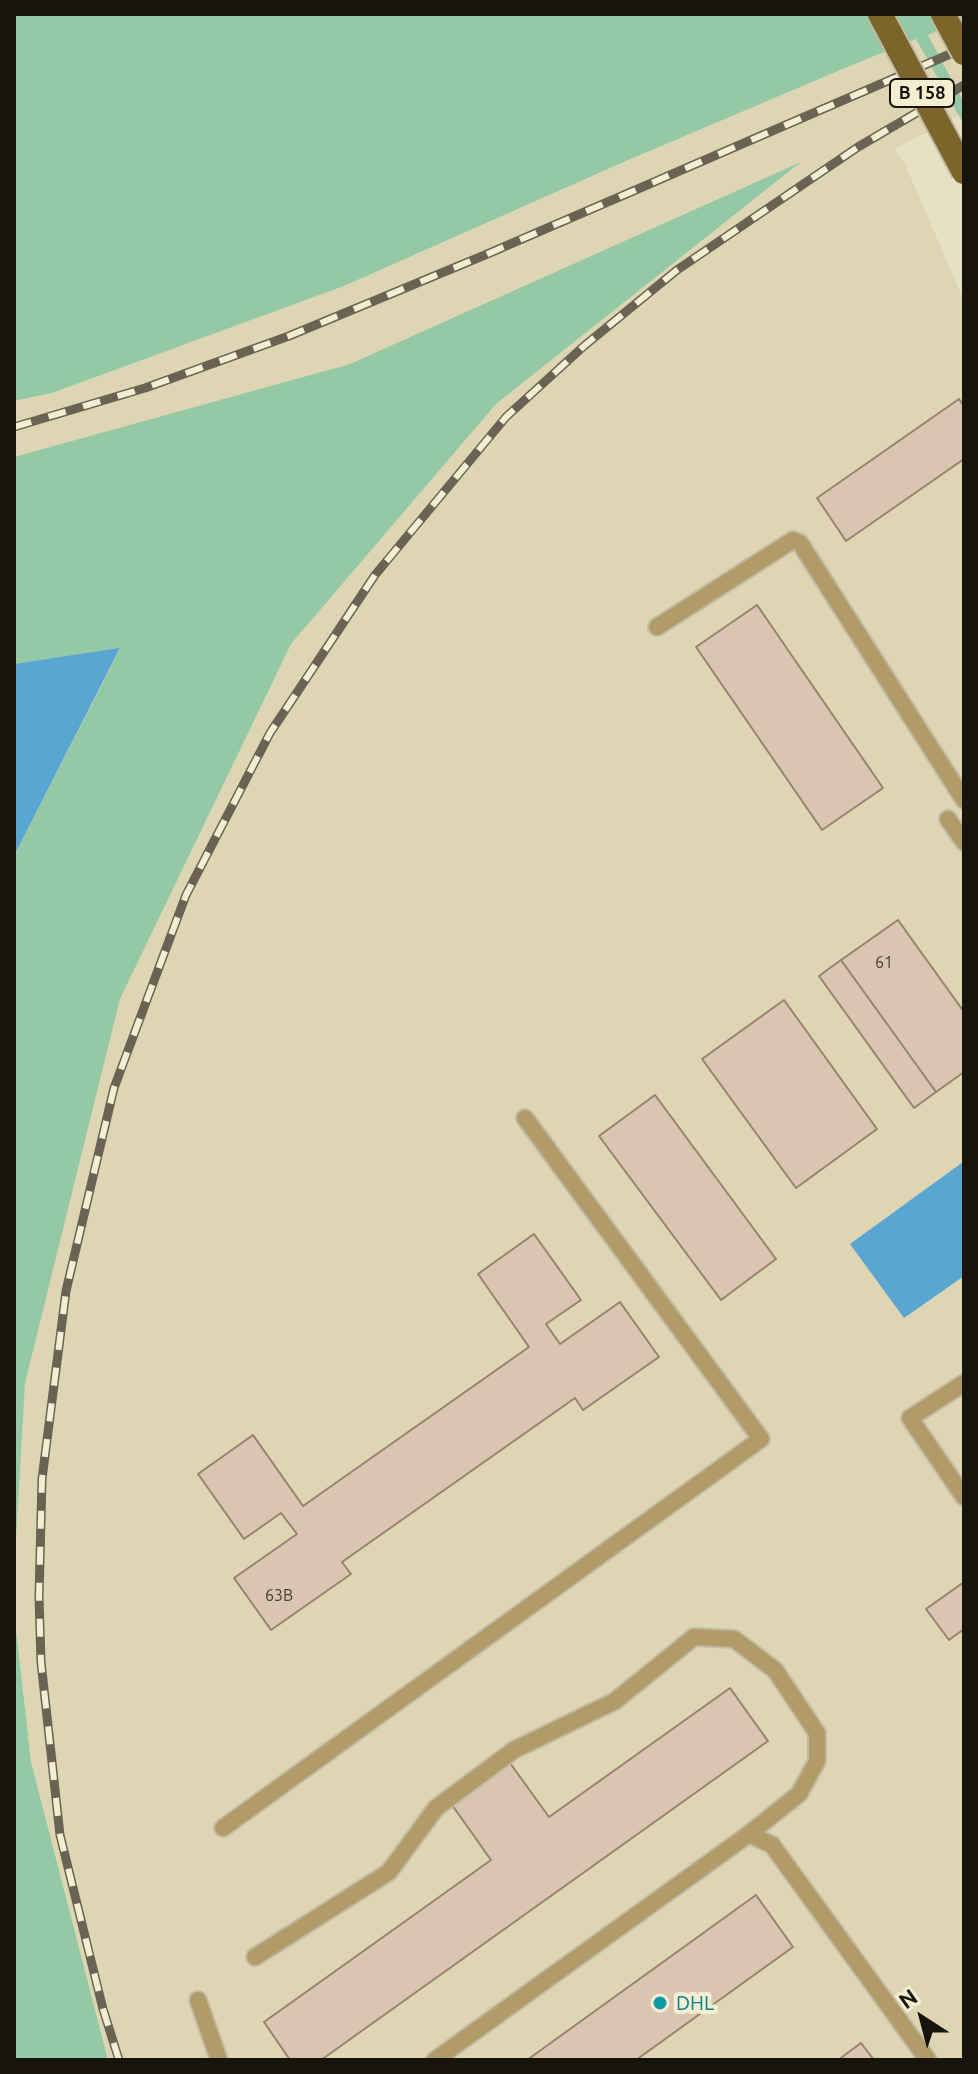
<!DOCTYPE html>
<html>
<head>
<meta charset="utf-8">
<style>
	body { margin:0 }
	#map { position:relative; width:978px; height:2074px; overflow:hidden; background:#e7e0c5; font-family:Ubuntu,sans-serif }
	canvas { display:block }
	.frame { position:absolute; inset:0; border:16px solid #17140b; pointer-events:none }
	.north { position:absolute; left:882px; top:1978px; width:80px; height:80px; -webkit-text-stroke:6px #f4edd2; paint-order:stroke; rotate:324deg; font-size:22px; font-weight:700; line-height:32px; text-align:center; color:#17140b }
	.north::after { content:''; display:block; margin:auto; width:28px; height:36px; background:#17140b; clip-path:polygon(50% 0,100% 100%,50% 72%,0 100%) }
</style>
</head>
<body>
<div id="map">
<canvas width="978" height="2074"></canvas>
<div class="frame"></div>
<div class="north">N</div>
</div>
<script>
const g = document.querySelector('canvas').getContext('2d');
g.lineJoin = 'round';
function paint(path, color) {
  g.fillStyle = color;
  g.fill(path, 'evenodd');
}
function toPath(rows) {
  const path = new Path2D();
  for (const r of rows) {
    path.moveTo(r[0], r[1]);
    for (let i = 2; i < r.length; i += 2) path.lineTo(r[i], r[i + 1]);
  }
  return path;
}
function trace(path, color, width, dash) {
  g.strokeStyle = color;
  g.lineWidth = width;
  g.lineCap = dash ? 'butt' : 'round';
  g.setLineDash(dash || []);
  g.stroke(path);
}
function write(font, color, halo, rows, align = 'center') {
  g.font = font + ' Ubuntu,sans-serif';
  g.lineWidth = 8;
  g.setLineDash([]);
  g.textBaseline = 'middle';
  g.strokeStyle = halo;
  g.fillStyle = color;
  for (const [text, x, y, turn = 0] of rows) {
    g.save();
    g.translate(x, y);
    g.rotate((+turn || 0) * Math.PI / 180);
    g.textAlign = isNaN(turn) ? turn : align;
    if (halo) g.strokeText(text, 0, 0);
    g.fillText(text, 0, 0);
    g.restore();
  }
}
paint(toPath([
	[964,20,964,113,894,149,905,164,964,301,964,2060,108,2060,31,1762,14,1611,14,1574,25,1383,120,999,291,644,496,404,798,165,350,364,14,457,14,401,52,393,344,286,626,161,845,68]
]), '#ded5b3');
paint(toPath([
	[14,14,964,14,964,20,928,35,964,103,964,125,916,39,845,68,626,161,344,286,52,393,14,401],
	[801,162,496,404,291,644,120,999,25,1383,14,1574,14,856,120,649,14,664,14,457,350,364],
	[14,1611,31,1762,108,2060,14,2060]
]), '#95c8a5');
paint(toPath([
	[120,648,14,856,14,664],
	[963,1162,964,1276,904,1318,850,1244]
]), '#59a6d3');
const building = toPath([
	[959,399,964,406,964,459,846,541,817,498,959,399],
	[757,605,883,788,822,830,696,647,757,605],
	[898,920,964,1012,964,1072,936,1092,841,960,898,920],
	[841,960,936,1092,914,1108,819,976,841,960],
	[784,1000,877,1129,796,1188,702,1059,784,1000],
	[655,1095,776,1259,721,1300,599,1136,655,1095],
	[534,1234,581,1300,546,1324,560,1344,620,1302,659,1357,583,1410,575,1398,342,1562,351,1574,271,1630,234,1578,297,1534,281,1513,244,1539,198,1474,253,1435,303,1506,529,1347,478,1274,534,1234],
	[964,1582,964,1629,949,1640,926,1609,964,1582],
	[730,1688,768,1741,321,2060,290,2060,264,2022,491,1860,452,1805,510,1763,549,1817,730,1688],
	[756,1895,793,1947,636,2060,527,2060,756,1895],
	[861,2043,874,2060,838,2060,861,2043]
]);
paint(building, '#dac5b0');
trace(building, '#96836f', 2);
const lane = toPath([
	[657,627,793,540,800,543,964,800],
	[948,819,964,842],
	[964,1383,910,1418,964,1497],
	[223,1828,761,1439,525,1118],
	[749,1834,772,1845,928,2060],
	[255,1957,389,1872,436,1808,514,1750,615,1701,694,1637,734,1639,775,1670,817,1733,817,1761,799,1794,749,1834,435,2060],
	[198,2000,219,2060]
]);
trace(lane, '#c2bba4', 20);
trace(lane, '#b19c69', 16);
const rail = toPath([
	[14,427,145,388,289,336,485,255,964,48],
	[119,2060,103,2009,60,1835,41,1662,39,1597,42,1479,66,1291,114,1088,186,895,270,733,375,575,506,417,584,346,677,270,858,147,964,85]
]);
trace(rail, '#686353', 9);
trace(rail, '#f4edd2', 6, [18]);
const primaryBridge = toPath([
	[880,14,964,172],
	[943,14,964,53]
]);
trace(primaryBridge, '#c2bba4', 28, []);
trace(primaryBridge, '#7b652b', 24);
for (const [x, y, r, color] of [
	[660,2003,8,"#0f9aa8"]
]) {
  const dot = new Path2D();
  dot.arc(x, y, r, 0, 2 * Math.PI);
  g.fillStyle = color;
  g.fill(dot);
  trace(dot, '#f4edd2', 3);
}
write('16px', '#484034', null, [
	["61",884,963],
	["63B",279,1596]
]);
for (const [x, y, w] of [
	[922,93,64]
]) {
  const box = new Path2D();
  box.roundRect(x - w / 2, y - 14, w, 28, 6);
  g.fillStyle = '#f4edd2';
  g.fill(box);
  trace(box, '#17140b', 2);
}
write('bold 18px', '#17140b', null, [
	["B 158",922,93]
]);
write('20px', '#0d838f', '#f4edd2', [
	["DHL",676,2003]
], 'left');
</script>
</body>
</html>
